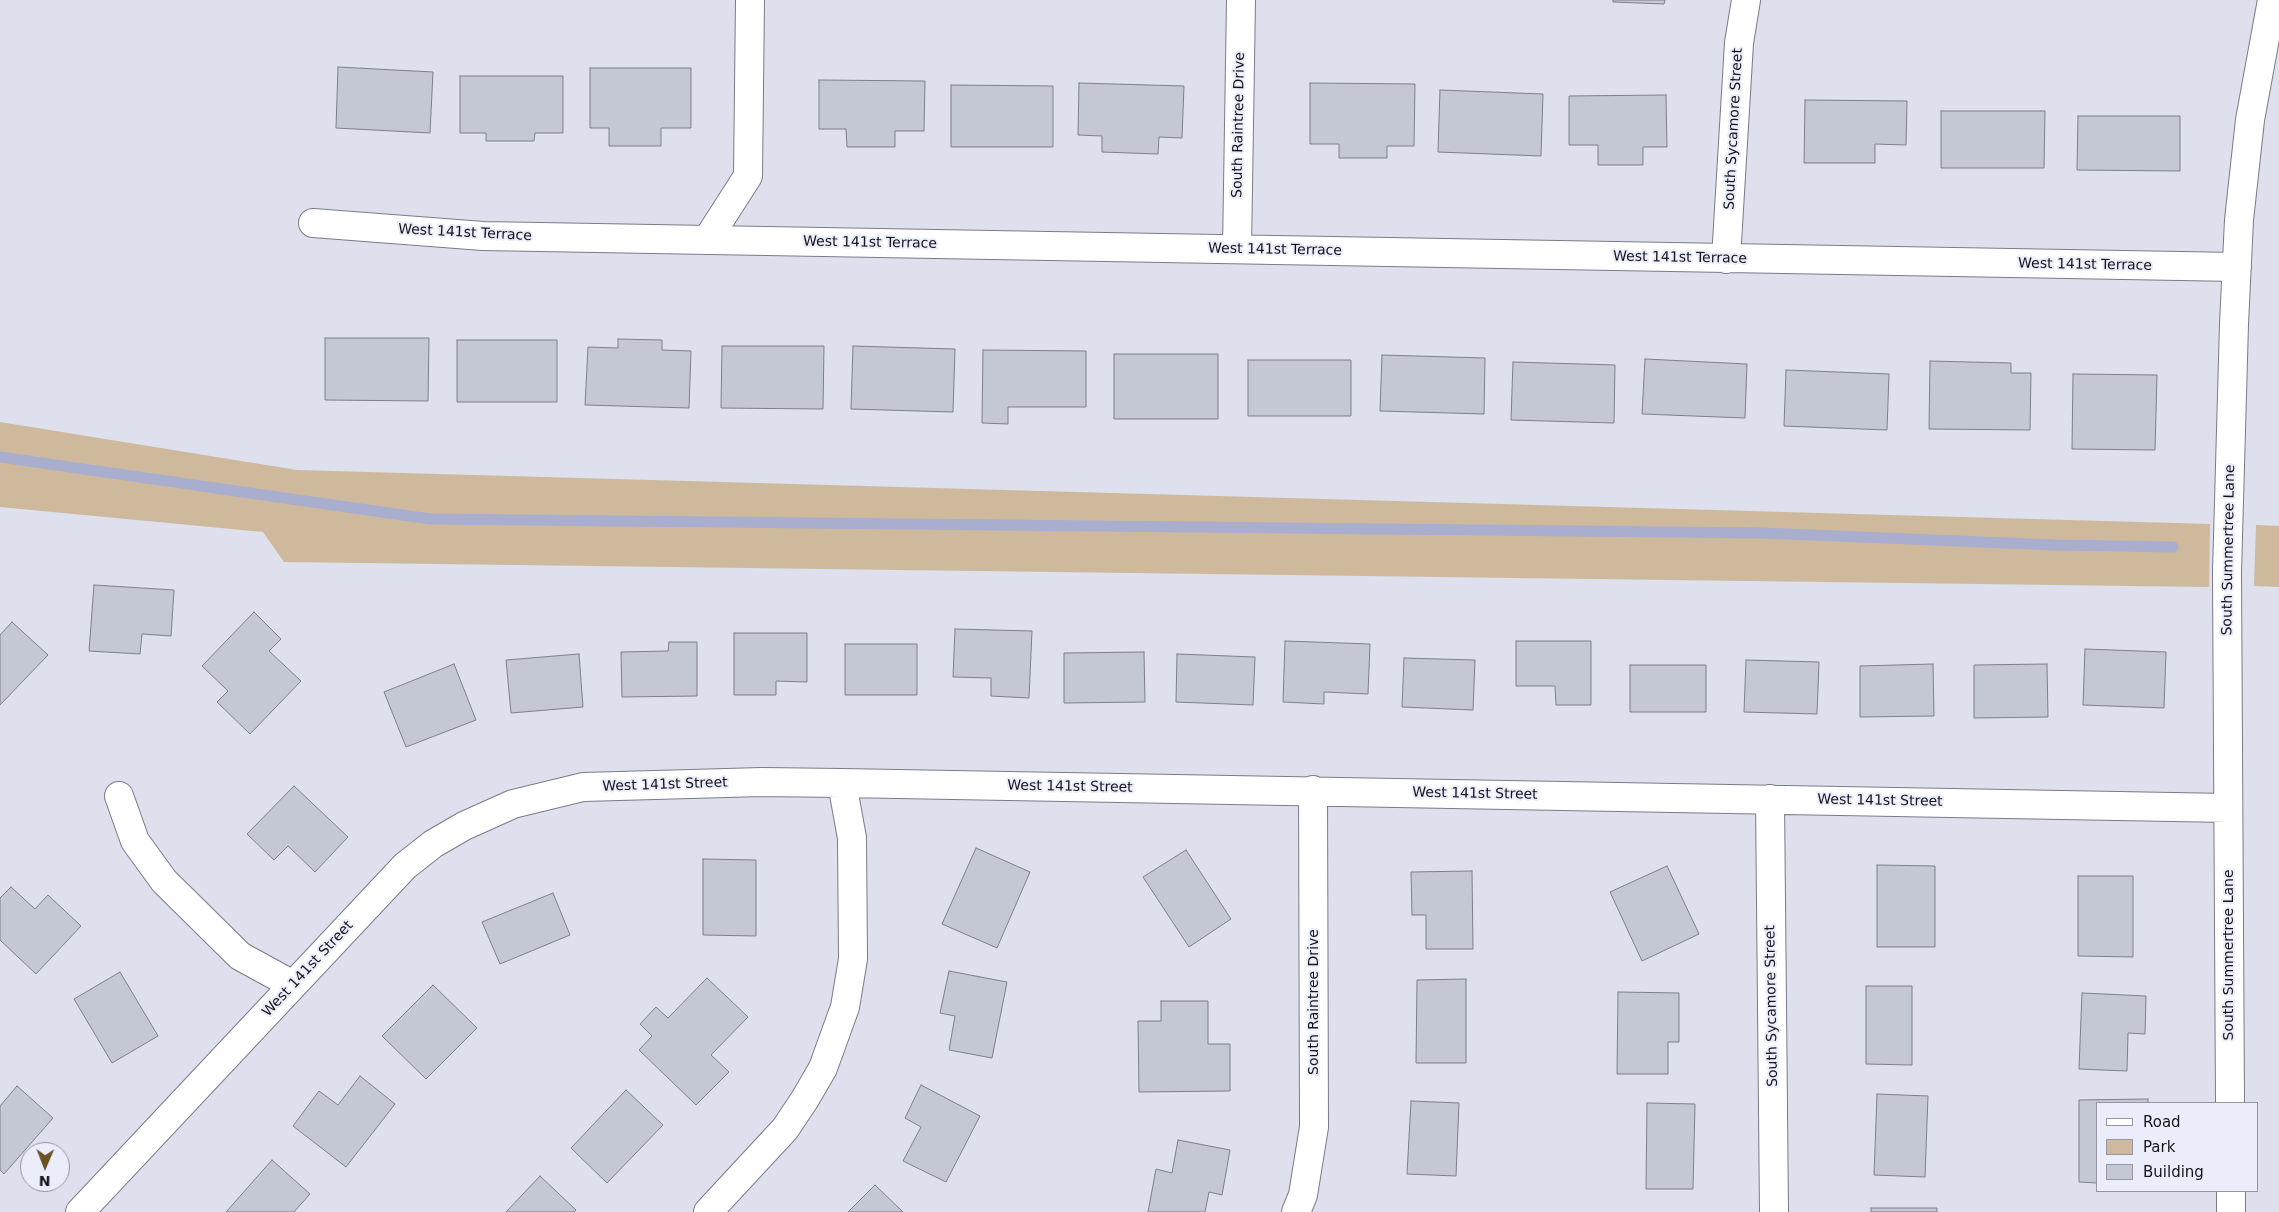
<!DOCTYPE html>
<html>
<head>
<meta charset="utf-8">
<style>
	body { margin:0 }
	#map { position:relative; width:2279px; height:1212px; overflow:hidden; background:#dee0ee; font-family:"DejaVu Sans",sans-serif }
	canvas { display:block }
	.legend { position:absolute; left:2096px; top:1102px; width:162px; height:90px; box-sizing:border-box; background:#ebedfb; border:1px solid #9596a1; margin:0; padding:6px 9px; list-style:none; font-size:15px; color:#141419 }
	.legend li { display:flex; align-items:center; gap:10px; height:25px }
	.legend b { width:25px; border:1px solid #9596a1 }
	.north { position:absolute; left:20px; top:1142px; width:50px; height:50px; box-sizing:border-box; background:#ebedfb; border:1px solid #9596a1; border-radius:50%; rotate:181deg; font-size:14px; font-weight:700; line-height:20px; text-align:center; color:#141419 }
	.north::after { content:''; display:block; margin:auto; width:18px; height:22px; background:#6d5023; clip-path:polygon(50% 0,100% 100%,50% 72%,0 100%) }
</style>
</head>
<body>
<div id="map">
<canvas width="2279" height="1212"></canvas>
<ul class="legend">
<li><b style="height:6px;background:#fff"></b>Road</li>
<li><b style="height:14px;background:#ceb99c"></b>Park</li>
<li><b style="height:14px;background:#c4c7d4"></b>Building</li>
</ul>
<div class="north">N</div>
</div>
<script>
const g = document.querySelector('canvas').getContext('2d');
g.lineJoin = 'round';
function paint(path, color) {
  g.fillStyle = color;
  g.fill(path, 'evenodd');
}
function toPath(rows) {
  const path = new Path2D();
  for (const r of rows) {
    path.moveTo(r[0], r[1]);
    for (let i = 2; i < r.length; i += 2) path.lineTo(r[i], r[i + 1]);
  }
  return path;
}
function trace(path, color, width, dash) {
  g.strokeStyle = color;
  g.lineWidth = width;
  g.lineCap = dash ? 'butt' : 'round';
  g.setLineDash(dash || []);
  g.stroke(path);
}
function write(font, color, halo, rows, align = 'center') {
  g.font = font + ' "DejaVu Sans",sans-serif';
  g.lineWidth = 4;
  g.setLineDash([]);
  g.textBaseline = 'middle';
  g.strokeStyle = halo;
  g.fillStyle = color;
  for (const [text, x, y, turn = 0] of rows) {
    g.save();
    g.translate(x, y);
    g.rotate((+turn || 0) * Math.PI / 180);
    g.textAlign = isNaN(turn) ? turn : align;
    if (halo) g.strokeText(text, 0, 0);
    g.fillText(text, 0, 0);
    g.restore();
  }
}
paint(toPath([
	[0,422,297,470,2210,524,2209,587,284,562,263,532,0,507],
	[2256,525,2279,526,2279,587,2254,586]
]), '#ceb99c');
trace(toPath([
	[0,457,430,519,1763,533,2055,545,2173,547]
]), '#a9aecf', 11);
const building = toPath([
	[1613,0,1665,0,1664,4,1613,2,1613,0],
	[338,67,433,72,430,133,336,128,338,67],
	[590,68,691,68,691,128,661,128,661,146,609,146,609,128,590,128,590,68],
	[460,76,563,76,563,133,535,133,534,141,486,141,486,133,460,133,460,76],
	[819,80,925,81,924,131,895,131,895,147,847,147,846,129,819,129,819,80],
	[1079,83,1184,86,1182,138,1159,137,1158,154,1102,152,1102,136,1078,135,1079,83],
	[1310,83,1415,84,1414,146,1387,146,1387,158,1339,158,1339,144,1310,144,1310,83],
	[951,85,1053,86,1053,147,951,147,951,85],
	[1440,90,1543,94,1541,156,1438,152,1440,90],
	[1666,95,1667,147,1643,147,1643,165,1598,165,1598,145,1569,145,1569,96,1666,95],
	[1805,100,1907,101,1906,145,1875,144,1875,163,1804,163,1805,100],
	[1941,111,2045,111,2044,168,1941,168,1941,111],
	[2078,116,2180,116,2180,171,2077,170,2078,116],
	[325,338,429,338,428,401,325,400,325,338],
	[618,339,662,340,662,350,691,351,689,408,585,405,588,347,618,348,618,339],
	[457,340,557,340,557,402,457,402,457,340],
	[722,346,824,346,823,409,721,408,722,346],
	[853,346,955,349,953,412,851,409,853,346],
	[983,350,1086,351,1086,407,1008,407,1008,424,982,423,983,350],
	[1114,354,1218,354,1218,419,1114,419,1114,354],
	[1382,355,1485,358,1484,414,1380,411,1382,355],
	[1645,359,1747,364,1745,418,1642,414,1645,359],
	[1248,360,1351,360,1351,416,1248,416,1248,360],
	[1930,361,2011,363,2011,373,2031,373,2030,430,1929,429,1930,361],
	[1513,362,1615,365,1614,423,1511,420,1513,362],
	[1786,370,1889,374,1887,430,1784,426,1786,370],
	[2073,374,2157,375,2155,450,2072,449,2073,374],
	[94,585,174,590,171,636,142,634,140,654,89,651,94,585],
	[254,612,281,639,269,651,301,681,250,734,217,702,228,691,202,666,254,612],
	[12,622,48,655,0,705,0,635,12,622],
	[955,629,1032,631,1029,698,991,696,991,678,953,677,955,629],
	[734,633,807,633,807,682,776,681,776,695,734,695,734,633],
	[1285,641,1370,644,1368,694,1324,692,1324,704,1283,702,1285,641],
	[1516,641,1591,641,1591,705,1556,705,1555,686,1516,686,1516,641],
	[669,642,697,642,697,696,622,697,621,652,668,651,669,642],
	[845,644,917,644,917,695,845,695,845,644],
	[2085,649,2166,652,2164,708,2083,705,2085,649],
	[1144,652,1145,702,1064,703,1064,653,1144,652],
	[579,654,583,707,511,713,506,660,579,654],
	[1177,654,1255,657,1253,705,1176,702,1177,654],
	[1404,658,1475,660,1473,710,1402,707,1404,658],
	[1746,660,1819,662,1817,714,1744,712,1746,660],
	[454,664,476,720,406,747,384,692,454,664],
	[1933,664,1934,716,1860,717,1860,666,1933,664],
	[2047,664,2048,717,1974,718,1974,665,2047,664],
	[1630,665,1706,665,1706,712,1630,712,1630,665],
	[294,786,348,837,315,872,288,846,274,860,247,834,294,786],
	[976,848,1030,872,997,948,942,924,976,848],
	[1186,850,1231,919,1189,947,1143,877,1186,850],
	[703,859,756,860,756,936,703,935,703,859],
	[1877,865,1935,866,1935,947,1877,947,1877,865],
	[1667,866,1699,934,1642,961,1610,892,1667,866],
	[1472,871,1473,949,1426,949,1426,915,1412,915,1411,872,1472,871],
	[2078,876,2133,876,2133,957,2078,956,2078,876],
	[11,887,35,909,48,895,81,926,36,974,0,940,0,898,11,887],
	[553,893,570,935,500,964,482,922,553,893],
	[949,971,1007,982,992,1058,949,1050,955,1016,940,1013,949,971],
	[120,972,158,1036,112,1063,74,999,120,972],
	[707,978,748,1017,711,1055,729,1072,696,1105,639,1050,652,1036,640,1024,656,1007,668,1018,707,978],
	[1466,979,1466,1063,1416,1063,1417,980,1466,979],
	[433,985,477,1028,426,1079,382,1036,433,985],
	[1866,986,1912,986,1912,1065,1866,1064,1866,986],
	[1618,992,1679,993,1679,1042,1668,1042,1668,1074,1617,1074,1618,992],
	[2082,993,2146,996,2145,1034,2128,1033,2127,1071,2079,1069,2082,993],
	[1161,1001,1208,1001,1208,1044,1230,1044,1230,1091,1139,1092,1138,1021,1161,1021,1161,1001],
	[360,1076,395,1104,346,1167,293,1126,319,1091,338,1105,360,1076],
	[921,1085,980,1116,946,1182,903,1161,921,1127,905,1118,921,1085],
	[17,1086,53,1118,4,1174,0,1170,0,1106,17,1086],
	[626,1090,663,1125,607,1183,571,1148,626,1090],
	[1877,1094,1928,1096,1925,1177,1874,1175,1877,1094],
	[2148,1099,2148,1103,2098,1103,2098,1183,2079,1182,2079,1100,2148,1099],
	[1411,1101,1459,1103,1456,1176,1407,1174,1411,1101],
	[1647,1103,1695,1104,1693,1189,1646,1189,1647,1103],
	[1178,1140,1230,1150,1222,1195,1209,1192,1205,1212,1148,1212,1156,1169,1172,1173,1178,1140],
	[272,1160,310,1194,294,1212,226,1212,272,1160],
	[540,1176,576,1210,574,1212,506,1212,540,1176],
	[875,1185,903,1212,848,1212,875,1185],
	[1871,1208,1937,1208,1937,1212,1871,1212,1871,1208]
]);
paint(building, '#c4c7d4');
trace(building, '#7d7f8b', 1);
const street = toPath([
	[313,223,483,236,2237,267],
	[707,240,748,176,750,0],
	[1237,249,1241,0],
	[1726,259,1739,43,1746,0],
	[119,796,135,841,164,881,240,956,293,985],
	[1770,799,1774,1212],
	[2230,1103,2227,572,2234,324,2239,220,2250,120,2272,0],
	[2231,1191,2231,1212],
	[80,1212,405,866,433,844,464,826,513,804,583,787,762,782,842,783,2228,808],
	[708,1212,785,1129,805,1099,823,1068,845,1007,853,959,852,838,842,783],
	[1296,1212,1303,1195,1314,1127,1313,790]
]);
trace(street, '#7a7b88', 30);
trace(street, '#fff', 28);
write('14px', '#141419', '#ebedfb', [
	["South Raintree Drive",1239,125,-89],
	["South Sycamore Street",1734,129,-87],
	["West 141st Terrace",465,233,3],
	["West 141st Terrace",870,243,1],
	["West 141st Terrace",1275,250,1],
	["West 141st Terrace",1680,258,1],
	["West 141st Terrace",2085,265,1],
	["South Summertree Lane",2229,550,-89],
	["West 141st Street",665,785,-2],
	["West 141st Street",1070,787,1],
	["West 141st Street",1475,794,1],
	["West 141st Street",1880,801,1],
	["South Summertree Lane",2229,955,-90],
	["West 141st Street",308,969,-47],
	["South Raintree Drive",1314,1002,-90],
	["South Sycamore Street",1772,1006,-91]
]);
</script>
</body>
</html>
